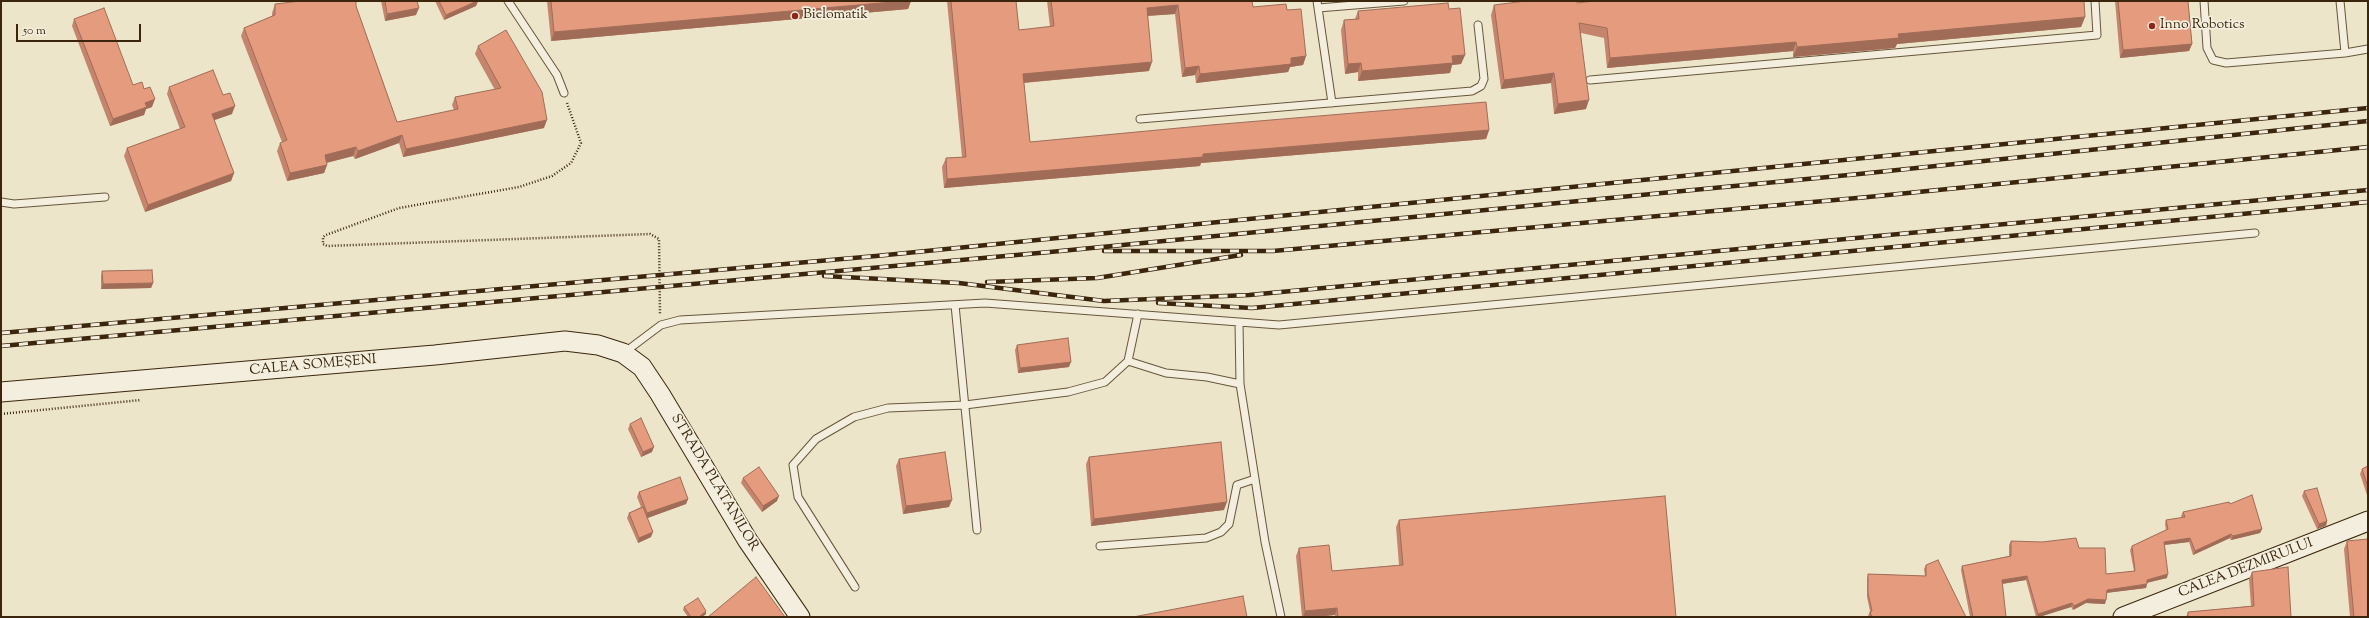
<!DOCTYPE html>
<html>
<head>
<meta charset="utf-8">
<style>
	body { margin:0 }
	#map { position:relative; width:2369px; height:618px; overflow:hidden; background:#ece5ca; font-family:"Sorts Mill Goudy",serif }
	canvas { display:block }
	.frame { position:absolute; inset:0; border:2px solid #3b260d; pointer-events:none }
	.scale { position:absolute; left:16px; top:24px; width:125px; height:18px; box-sizing:border-box; border:2px solid #3b260d; border-top:0; padding-left:5px; font-size:12px; line-height:14px; white-space:nowrap; color:#3b260d; -webkit-text-stroke:3px #f3eedd; paint-order:stroke }
</style>
</head>
<body>
<div id="map">
<canvas width="2369" height="618"></canvas>
<div class="frame"></div>
<div class="scale">50 m</div>
</div>
<script>
const g = document.querySelector('canvas').getContext('2d');
g.lineJoin = 'round';
function toPath(rows) {
  const path = new Path2D();
  for (const r of rows) {
    path.moveTo(r[0], r[1]);
    for (let i = 2; i < r.length; i += 2) path.lineTo(r[i], r[i + 1]);
  }
  return path;
}
function trace(path, color, width, dash) {
  g.strokeStyle = color;
  g.lineWidth = width;
  g.lineCap = dash ? 'butt' : 'round';
  g.setLineDash(dash || []);
  g.stroke(path);
}
function paint(path, color) {
  g.fillStyle = color;
  g.fill(path, 'evenodd');
}
function write(font, color, halo, rows, align = 'center') {
  g.font = font + ' "Sorts Mill Goudy",serif';
  g.lineWidth = 3.5;
  g.setLineDash([]);
  g.textBaseline = 'middle';
  g.strokeStyle = halo;
  g.fillStyle = color;
  for (const [text, x, y, turn = 0] of rows) {
    g.save();
    g.translate(x, y);
    g.rotate((+turn || 0) * Math.PI / 180);
    g.textAlign = isNaN(turn) ? turn : align;
    if (halo) g.strokeText(text, 0, 0);
    g.fillText(text, 0, 0);
    g.restore();
  }
}
const lane = toPath([
	[508,1,557,75,564,93],
	[1317,1,1332,103],
	[2204,1,2207,48,2213,60,2226,63,2345,53,2368,49],
	[2340,1,2345,53],
	[1318,8,1404,1],
	[1590,80,2097,35,2095,1],
	[1140,119,1472,91,1481,86,1484,79,1478,25],
	[1,202,14,204,105,197],
	[955,305,977,530],
	[1239,322,1240,384,1265,542,1281,617],
	[625,352,661,325,680,320,985,303,1279,325,2255,233],
	[1128,361,1166,373,1207,377,1240,384],
	[1100,546,1206,538,1221,532,1229,524,1237,485,1255,479],
	[855,587,798,497,793,465,816,439,854,417,888,408,965,405,1068,392,1105,382,1128,361,1138,314]
]);
const secondary = toPath([
	[1,392,435,355,565,341,598,345,623,353,642,367,660,394,748,541,800,617],
	[2123,617,2368,521]
]);
trace(lane, '#67563c', 9);
trace(secondary, '#3b260d', 21);
trace(toPath([
	[567,103,581,143,571,163,552,176,519,187,399,208,326,235,323,237,323,244,327,246,650,234,659,239,660,315],
	[1,414,141,400]
]), '#3b260d', 2.5, [1, 2]);
trace(lane, '#f3eedd', 7);
trace(secondary, '#f3eedd', 19);
const rail = toPath([
	[1104,251,1273,251,1868,197,2368,147],
	[824,276,959,283,1104,301,1249,295,2368,190],
	[987,282,1097,278,1241,255],
	[1158,303,1252,308,2368,202],
	[1,333,876,256,2368,108],
	[1,346,1050,252,1859,174,2368,121]
]);
trace(rail, '#3b260d', 4.5);
trace(rail, '#f3eedd', 3, [9]);
paint(toPath([
	[381,1,417,1,416,15,385,21],
	[435,1,478,1,476,6,444,20],
	[547,1,911,1,908,9,551,41],
	[947,1,1016,1,1019,30,1050,27,1047,1,1252,1,1253,7,1287,10,1306,56,1303,65,1290,67,1288,72,1196,83,1195,75,1182,77,1175,14,1148,16,1149,71,1024,83,1030,142,1489,130,1486,139,1201,163,1200,166,944,188,942,167,946,158,962,157],
	[2115,1,2188,1,2192,44,2189,51,2120,58],
	[1577,3,2085,17,2081,27,1897,44,1895,48,1793,57,1793,51,1607,68,1604,38,1581,33,1586,109,1554,114,1551,83,1501,89,1491,15,1494,5],
	[275,4,356,6,397,122,454,110,452,105,455,97,495,90,475,54,478,46,544,128,403,157,399,143,355,159,353,156,326,163,327,165,324,173,287,181,277,151,280,143,282,142,241,36,244,28,272,16,272,13],
	[1449,9,1465,55,1461,64,1452,65,1450,73,1358,81,1358,72,1345,74,1341,30,1344,20,1355,19,1358,11],
	[74,19,133,85,144,89,152,107,146,109,144,115,110,126,72,26],
	[169,87,223,95,232,114,214,120,234,173,231,181,145,212,124,156,127,148,180,129,167,94],
	[102,271,153,283,151,288,101,289,101,276],
	[1017,345,1069,367,1018,373,1015,350],
	[630,424,652,452,641,457,628,429],
	[1089,457,1224,510,1091,526,1086,464],
	[899,459,949,507,903,514,896,466],
	[2368,466,2368,494,2367,495,2360,474,2362,469],
	[743,478,777,501,762,512,741,483],
	[2304,491,2327,521,2326,526,2317,529,2302,496],
	[639,492,688,499,686,504,647,518,651,537,638,543,627,518,629,513,641,507,637,497],
	[2230,504,2262,529,2260,533,2231,540,2230,538,2193,555,2189,542,2165,545,2167,578,2147,583,2146,588,2106,593,2105,604,2086,603,2073,610,2071,607,2039,617,2036,617,2026,580,2002,584,2006,617,1970,617,1961,570,1962,566,2009,556,2009,545,2011,541,2079,548,2106,574,2134,571,2130,550,2132,546,2166,530,2165,524,2166,520,2182,518,2181,516,2183,512],
	[1399,520,1676,617,1335,617,1335,615,1315,617,1302,617,1296,556,1299,548,1332,571,1399,565,1396,527],
	[2347,541,2368,617,2350,617,2344,549],
	[1926,565,1966,617,1869,617,1868,616,1870,611,1867,597,1867,579,1868,574,1925,576,1924,569],
	[2252,572,2291,617,2186,617,2188,612,2251,606,2249,579],
	[684,607,706,614,702,617,688,617,683,610]
]), '#c4856c');
paint(toPath([
	[478,1,476,6,444,20,446,15],
	[903,1,911,1,908,9,551,41,554,32],
	[2356,1,2368,1,2355,2],
	[1178,5,1175,14,1144,16,1147,8],
	[419,8,416,15,385,21,387,14],
	[2085,17,2081,27,1897,44,1895,48,1793,57,1797,47,1898,34],
	[1796,42,1793,51,1607,68,1610,58],
	[2192,44,2189,51,2120,58,2123,50],
	[1465,55,1461,64,1452,65,1450,73,1358,81,1362,71,1452,56],
	[1306,56,1303,65,1290,67,1288,72,1196,83,1200,74,1291,58],
	[1152,62,1149,71,1020,83,1023,74],
	[1361,63,1358,72,1345,74,1348,64],
	[1199,66,1195,75,1182,77,1185,68],
	[1554,73,1551,83,1501,89,1504,80],
	[155,99,152,107,146,109,144,115,110,126,113,119,145,103],
	[1589,100,1586,109,1554,114,1558,104],
	[235,106,232,114,209,122,212,114],
	[547,120,544,128,403,157,406,149],
	[1489,130,1486,139,1201,163,1200,166,944,188,947,179,1203,154],
	[402,135,399,143,355,159,358,151],
	[356,147,353,156,322,164,325,155],
	[327,165,324,173,287,181,290,173],
	[234,173,231,181,145,212,148,205],
	[153,283,151,288,101,289,103,284],
	[1071,362,1069,367,1018,373,1020,368],
	[654,447,652,452,641,457,643,452],
	[779,496,777,501,762,512,763,506],
	[688,499,686,504,645,519,647,513],
	[952,500,949,507,903,514,906,506],
	[1227,502,1224,510,1091,526,1094,519],
	[2327,521,2326,526,2317,529,2319,524],
	[2262,529,2260,533,2231,540,2233,536],
	[653,532,651,537,638,543,639,538],
	[2231,534,2230,538,2193,555,2195,551],
	[2190,538,2189,542,2163,545,2164,542],
	[2168,574,2167,578,2145,583,2147,580],
	[2027,576,2026,580,2001,584,2002,580],
	[2147,584,2146,588,2105,593,2107,590],
	[2088,599,2106,600,2105,604,2086,603,2073,610,2074,606],
	[2072,603,2071,607,2039,617,2037,617,2038,614],
	[1337,608,1335,615,1315,617,1303,617,1305,611],
	[706,611,706,614,702,617,699,617]
]), '#a06c58');
const building = toPath([
	[301,1,356,1,356,6,397,122,458,109,455,97,501,88,478,46,506,30,542,92,547,120,406,149,402,135,358,151,356,147,325,155,327,165,290,173,280,143,287,140,244,28,275,15,275,4,301,1],
	[385,1,417,1,419,8,387,14,385,1],
	[439,1,477,1,446,15,439,1],
	[551,1,903,1,554,32,551,1],
	[951,1,1016,1,1019,30,1054,26,1051,1,1252,1,1253,7,1286,4,1287,10,1301,9,1306,56,1291,58,1291,64,1200,74,1199,66,1185,68,1178,5,1147,8,1152,62,1023,74,1030,142,1211,125,1486,102,1489,130,1203,154,1203,157,947,179,946,158,966,157,951,1],
	[1526,1,1577,1,1577,3,1594,1,2084,1,2085,17,1898,34,1899,38,1797,47,1796,42,1610,58,1607,28,1579,23,1589,100,1558,104,1554,73,1504,80,1494,5,1526,1],
	[2118,1,2188,1,2192,44,2123,50,2118,1],
	[1448,3,1449,9,1460,8,1465,55,1452,56,1453,63,1362,71,1361,63,1348,64,1344,20,1359,19,1358,11,1448,3],
	[104,8,133,85,142,82,144,89,150,87,155,99,145,103,147,107,113,119,74,19,104,8],
	[213,70,223,95,230,93,235,106,212,114,234,173,148,205,127,148,185,127,169,87,213,70],
	[152,270,153,283,103,284,102,271,152,270],
	[1068,338,1071,362,1020,368,1017,345,1068,338],
	[641,418,654,447,643,452,630,424,641,418],
	[1221,442,1227,502,1094,519,1089,457,1221,442],
	[945,452,952,500,906,506,899,459,945,452],
	[2368,466,2368,487,2362,469,2368,466],
	[759,467,779,496,763,506,743,478,759,467],
	[680,477,688,499,647,513,639,492,680,477],
	[2317,488,2327,521,2319,524,2304,491,2317,488],
	[2252,495,2262,529,2233,536,2231,534,2195,551,2190,538,2164,542,2168,574,2147,580,2147,584,2107,590,2106,600,2088,599,2074,606,2072,603,2038,614,2027,576,2002,580,2006,617,1973,617,1962,566,2011,556,2011,541,2042,542,2076,538,2079,548,2105,548,2106,574,2135,571,2132,546,2168,529,2166,520,2185,517,2183,512,2229,502,2230,504,2252,495],
	[1665,496,1676,617,1338,617,1337,608,1305,611,1299,548,1329,545,1332,571,1403,565,1399,520,1665,496],
	[643,507,653,532,639,538,629,513,643,507],
	[2368,539,2368,617,2354,617,2347,541,2368,539],
	[1938,560,1966,617,1872,617,1870,612,1872,611,1868,593,1868,574,1926,576,1926,565,1938,560],
	[2288,567,2291,617,2188,617,2188,612,2254,606,2252,572,2288,567],
	[756,577,785,617,708,617,756,577],
	[1243,596,1247,617,1133,617,1243,596],
	[698,598,706,611,699,617,691,617,684,607,698,598]
]);
paint(building, '#e49b7e');
trace(building, '#a06c58', 1);
for (const [x, y, r, color] of [
	[795,16,4,"#8f2418"],
	[2152,26,4,"#8f2418"]
]) {
  const dot = new Path2D();
  dot.arc(x, y, r, 0, 2 * Math.PI);
  g.fillStyle = color;
  g.fill(dot);
  trace(dot, '#f3eedd', 1.5);
}
write('14px', '#3b260d', '#f3eedd', [
	["Bielomatik",803,16],
	["Inno Robotics",2160,26]
], 'left');
write('14px', '#3b260d', '#f3eedd', [
	["CALEA SOMEȘENI",313,366,-5],
	["STRADA PLATANILOR",714,483,59],
	["CALEA DEZMIRULUI",2246,569,-21]
]);
</script>
</body>
</html>
